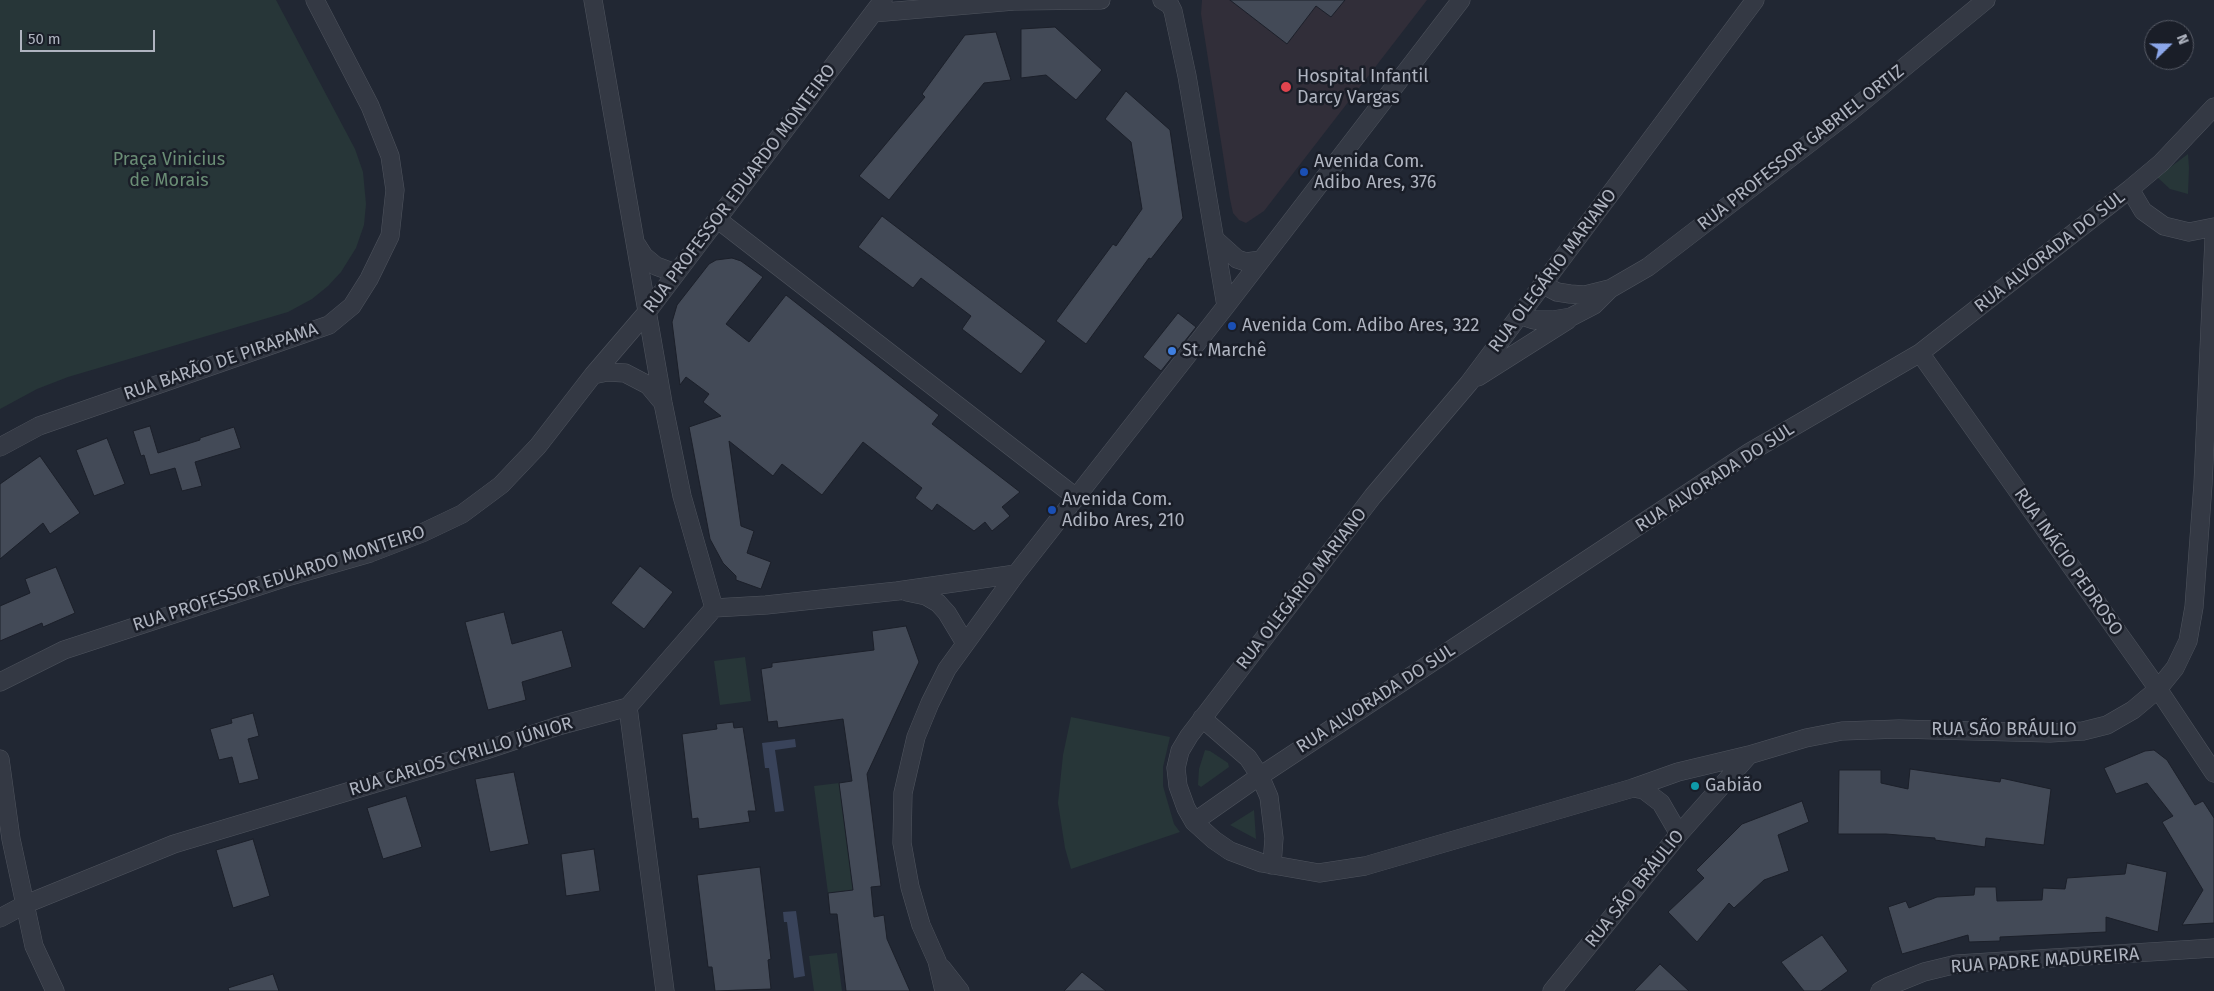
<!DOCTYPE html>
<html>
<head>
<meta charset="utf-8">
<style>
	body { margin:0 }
	#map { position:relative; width:2214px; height:991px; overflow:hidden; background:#212733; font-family:"Fira Sans",sans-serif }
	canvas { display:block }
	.north { position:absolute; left:2144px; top:20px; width:50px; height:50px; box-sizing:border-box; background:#1a1e28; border:1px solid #565a65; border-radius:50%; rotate:68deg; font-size:14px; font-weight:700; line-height:20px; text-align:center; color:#afb4c0 }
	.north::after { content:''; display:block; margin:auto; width:18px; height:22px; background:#8ba6e9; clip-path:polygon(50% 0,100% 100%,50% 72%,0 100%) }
	.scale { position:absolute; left:20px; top:30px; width:135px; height:22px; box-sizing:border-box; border:2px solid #afb4c0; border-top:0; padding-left:6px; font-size:15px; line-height:18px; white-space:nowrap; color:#afb4c0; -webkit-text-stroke:4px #1a1e28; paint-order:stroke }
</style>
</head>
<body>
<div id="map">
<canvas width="2214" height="991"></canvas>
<div class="north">N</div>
<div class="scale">50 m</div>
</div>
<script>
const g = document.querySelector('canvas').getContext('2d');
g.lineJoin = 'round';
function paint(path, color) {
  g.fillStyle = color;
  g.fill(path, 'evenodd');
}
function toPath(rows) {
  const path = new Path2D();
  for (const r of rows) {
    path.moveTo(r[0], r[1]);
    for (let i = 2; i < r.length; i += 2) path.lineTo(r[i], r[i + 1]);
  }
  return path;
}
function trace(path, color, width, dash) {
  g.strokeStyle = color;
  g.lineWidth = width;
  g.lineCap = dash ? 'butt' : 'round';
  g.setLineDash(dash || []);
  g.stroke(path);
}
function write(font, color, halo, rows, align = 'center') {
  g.font = font + ' "Fira Sans",sans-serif';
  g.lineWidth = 5;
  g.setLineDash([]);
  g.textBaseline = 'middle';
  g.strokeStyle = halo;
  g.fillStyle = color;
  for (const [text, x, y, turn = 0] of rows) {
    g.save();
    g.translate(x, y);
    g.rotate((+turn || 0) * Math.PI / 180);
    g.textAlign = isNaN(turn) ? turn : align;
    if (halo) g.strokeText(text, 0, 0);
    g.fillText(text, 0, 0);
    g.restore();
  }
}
paint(toPath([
	[1202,0,1427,0,1264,211,1246,223,1239,220,1233,213,1230,199,1201,14]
]), '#312e39');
paint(toPath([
	[0,0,276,0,355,149,363,172,366,204,364,225,356,248,341,272,328,286,312,299,288,312,68,377,37,389,0,409],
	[2188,154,2189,168,2188,194,2170,189,2157,177],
	[745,657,751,701,720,705,714,661],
	[1071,717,1170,737,1163,767,1163,786,1174,824,1180,832,1071,869,1065,848,1058,803,1063,755],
	[1205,750,1210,751,1228,763,1229,767,1201,787,1198,785,1199,769],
	[839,783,853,890,828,893,814,786],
	[1254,810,1256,839,1230,825],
	[837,953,842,991,814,991,809,956]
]), '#273638');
paint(toPath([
	[795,739,796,747,775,750,784,811,775,812,769,768,765,768,762,743],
	[796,911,805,976,794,978,787,922,784,922,783,912]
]), '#39435a');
const building = toPath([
	[1230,0,1345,0,1331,17,1316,6,1287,44,1230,0],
	[1055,27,1102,70,1076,100,1046,75,1021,78,1021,29,1055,27],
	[996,32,1011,80,984,83,889,200,859,176,925,97,922,94,965,35,996,32],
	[1126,91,1170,130,1183,218,1151,259,1149,258,1086,344,1056,321,1113,244,1116,246,1142,209,1131,142,1105,119,1126,91],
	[882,216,1046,341,1021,374,962,329,971,316,921,278,913,288,858,247,882,216],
	[732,258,741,261,763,277,726,324,749,342,786,295,939,415,932,424,1020,492,1002,507,1010,516,992,531,985,522,974,531,937,504,932,511,915,498,922,488,863,442,822,495,782,464,773,476,729,441,741,526,754,531,747,553,771,562,761,589,736,580,736,576,723,563,710,539,689,427,721,416,703,402,709,394,686,377,680,385,672,322,677,305,709,264,716,260,732,258],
	[1178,313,1196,327,1161,371,1143,357,1178,313],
	[150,426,158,453,200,440,200,438,234,427,241,448,195,462,202,486,182,491,175,468,150,475,144,455,141,456,133,431,150,426],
	[107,438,125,484,94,496,76,450,107,438],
	[40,456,80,513,50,534,43,523,0,559,0,484,40,456],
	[640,566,673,592,644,629,611,603,640,566],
	[56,567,75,613,43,627,42,623,0,641,0,606,30,593,25,579,56,567],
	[504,612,512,644,562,630,572,667,522,682,526,700,488,710,465,622,504,612],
	[906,626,919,662,867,774,881,886,871,887,874,917,884,915,887,939,910,991,846,991,837,914,830,914,828,893,853,890,839,783,852,781,843,719,778,728,777,721,768,722,761,669,772,667,772,663,874,650,872,631,906,626],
	[253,713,259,736,248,739,259,779,239,784,232,757,219,760,210,729,232,723,231,719,253,713],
	[733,722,734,728,743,727,756,811,748,811,750,822,699,829,698,818,692,819,682,734,717,729,716,724,733,722],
	[2154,750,2167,760,2195,805,2203,801,2214,818,2214,923,2182,925,2203,890,2162,822,2173,816,2147,783,2116,794,2104,768,2145,751,2154,750],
	[1910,769,2000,782,2001,778,2051,789,2044,845,1986,838,1985,847,1935,840,1935,838,1886,834,1838,834,1839,770,1881,770,1881,783,1908,789,1910,769],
	[514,772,529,844,490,852,475,779,514,772],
	[406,796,422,847,383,859,367,808,406,796],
	[1802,801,1809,822,1778,835,1789,871,1764,880,1734,908,1729,903,1697,942,1668,912,1704,878,1696,870,1742,824,1802,801],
	[253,839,270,896,233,908,216,850,253,839],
	[594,849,600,891,566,896,561,854,594,849],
	[2127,863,2167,872,2158,932,2106,917,2106,932,2000,937,2000,941,1969,942,1968,935,1902,954,1888,907,1906,901,1909,908,1937,897,1974,895,1975,887,1996,887,1997,901,2042,900,2043,888,2065,889,2067,878,2125,874,2127,863],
	[760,867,771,959,768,960,771,989,715,991,712,967,708,967,697,875,760,867],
	[1822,935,1848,971,1821,991,1804,991,1781,962,1822,935],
	[1660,964,1689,991,1634,991,1660,964],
	[1082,972,1106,991,1064,991,1082,972],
	[273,974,279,991,229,991,228,988,273,974]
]);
paint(building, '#434a57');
trace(building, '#1c202a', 1);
const minor = toPath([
	[593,0,663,403,682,496,714,608],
	[1162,0,1170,5,1173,11,1187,76,1226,306],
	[873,13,1014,1,1101,0],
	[2130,189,2143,211,2164,226,2189,232,2214,227],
	[717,219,1077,498],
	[1217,241,1237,259,1246,262,1261,260],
	[637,245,644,256,656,266,675,273],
	[1542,284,1557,292,1570,294,1585,295,1609,289],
	[1519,315,1534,320,1553,320,1571,317,1594,305,1610,289,1648,267,1850,112,1986,0],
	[1920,353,2158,689,2214,773],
	[593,375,607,372,625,373,648,385,663,403],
	[1478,377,1568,320],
	[0,447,39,426,329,325,352,306,369,279,390,236,395,190,390,156,370,106,315,0],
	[907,592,926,596,938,603,947,613,965,643],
	[0,682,64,650,290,576,370,553,422,533,462,514,501,485,538,446,593,375,647,312,883,0],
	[628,707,665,991],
	[1202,718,1248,758,1260,776,1269,797,1274,838,1272,865],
	[1749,755,1678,772,1633,788,1365,866,1319,873,1262,863,1230,851,1214,840,1194,822,1186,808,1178,786,1176,768,1180,751,1189,736,1373,496,1469,383,1755,0],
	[0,759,11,839,34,946,55,991],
	[1633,788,1644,790,1661,803,1679,834],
	[1194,822,1251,782,1750,452,1920,353,2130,189,2161,163,2214,107],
	[0,918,26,904,174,844,483,751,558,726,628,707,714,608,766,605,897,591,1016,574],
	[942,968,960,991],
	[944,991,937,961,921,925,910,887,902,843,903,793,916,737,930,703,947,669,1016,574,1226,306,1461,0],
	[1552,991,1679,834,1749,755,1806,738,1842,731,1899,729,2050,733,2083,731,2107,725,2133,710,2158,689,2175,668,2188,641,2194,607,2203,484,2214,239],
	[1880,991,1889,986,1924,972,1957,964,2214,948]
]);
trace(minor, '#4f545e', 19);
trace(minor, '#343944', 18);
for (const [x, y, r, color] of [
	[1286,87,6,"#e0444e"],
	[1304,172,5,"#1a4fb4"],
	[1232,326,5,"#1a4fb4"],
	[1172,351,5,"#3f7fe0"],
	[1052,510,5,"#1a4fb4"],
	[1695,786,5,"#0f9aa8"]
]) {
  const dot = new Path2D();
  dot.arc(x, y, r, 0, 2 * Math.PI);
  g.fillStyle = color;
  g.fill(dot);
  trace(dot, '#1a1e28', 2);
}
write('18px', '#afb4c0', '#1a1e28', [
	["Hospital Infantil",1297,77],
	["Darcy Vargas",1297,98],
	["Avenida Com.",1314,162],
	["Adibo Ares, 376",1314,183],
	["Avenida Com. Adibo Ares, 322",1242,326],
	["St. Marchê",1182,351],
	["Avenida Com.",1062,500],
	["Adibo Ares, 210",1062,521],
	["Gabião",1705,786]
], 'left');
write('18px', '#afb4c0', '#1a1e28', [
	["RUA PROFESSOR GABRIEL ORTIZ",1801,148,-38],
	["RUA PROFESSOR EDUARDO MONTEIRO",740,189,-53],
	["RUA ALVORADA DO SUL",2050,252,-38],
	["RUA OLEGÁRIO MARIANO",1553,271,-53],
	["RUA BARÃO DE PIRAPAMA",221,362,-19],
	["RUA ALVORADA DO SUL",1715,478,-33],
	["RUA INÁCIO PEDROSO",2068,562,55],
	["RUA PROFESSOR EDUARDO MONTEIRO",279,579,-18],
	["RUA OLEGÁRIO MARIANO",1302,589,-52],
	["RUA ALVORADA DO SUL",1376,699,-33],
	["RUA SÃO BRÁULIO",2004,730],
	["RUA CARLOS CYRILLO JÚNIOR",461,757,-17],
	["RUA SÃO BRÁULIO",1635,889,-51],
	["RUA PADRE MADUREIRA",2045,961,-4]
]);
write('18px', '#6a8d75', '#1a1e28', [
	["Praça Vinicius",169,160],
	["de Morais",169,181]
]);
</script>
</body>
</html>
